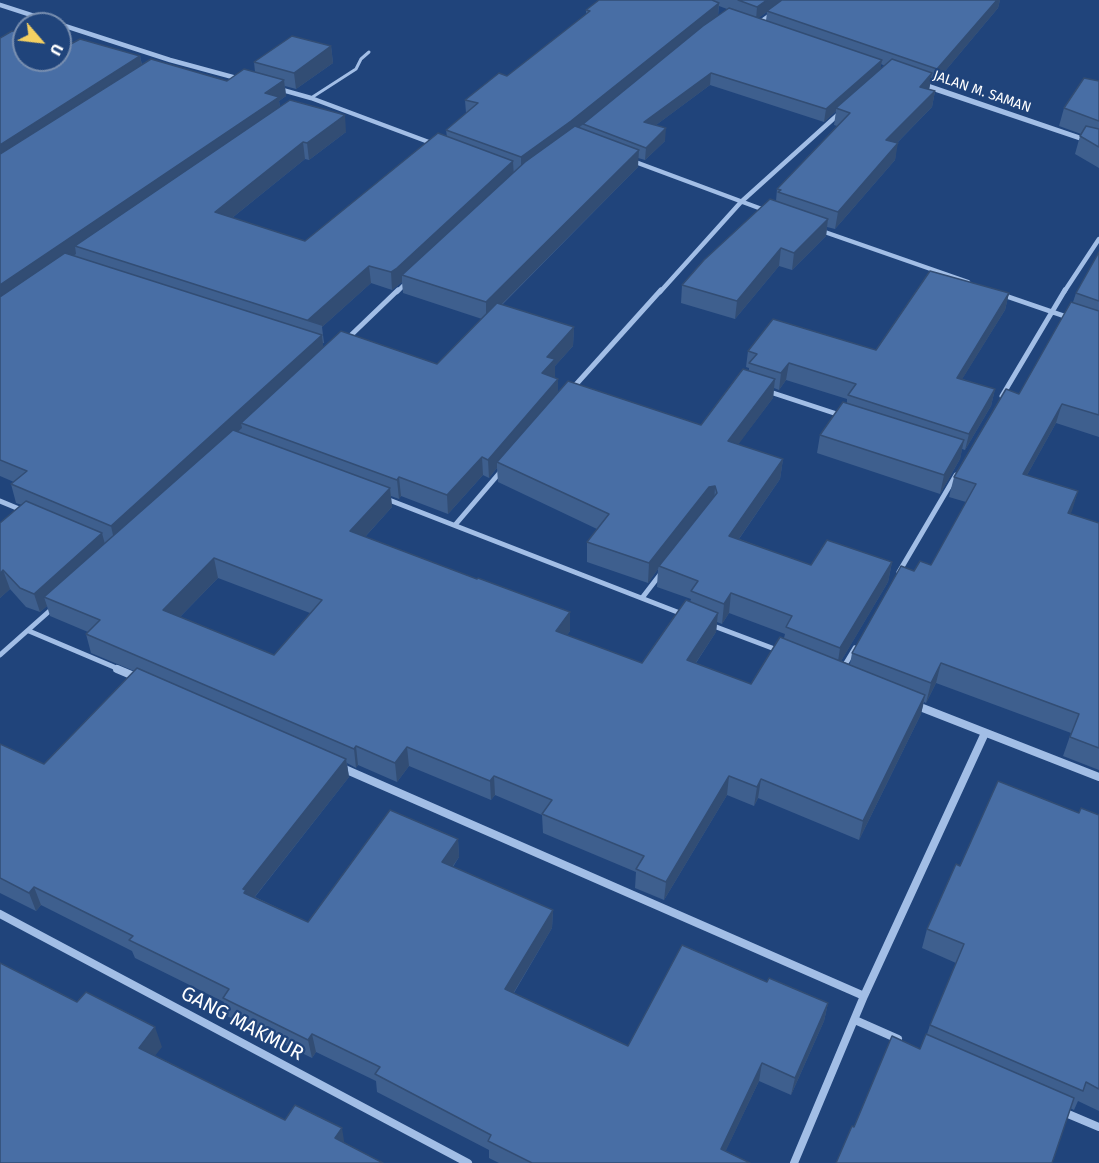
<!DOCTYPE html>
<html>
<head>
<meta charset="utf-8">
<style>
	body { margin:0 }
	#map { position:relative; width:1099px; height:1163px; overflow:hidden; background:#20447b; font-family:"Fira Sans",sans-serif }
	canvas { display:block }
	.north { position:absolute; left:12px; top:12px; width:60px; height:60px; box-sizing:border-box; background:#20447b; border:2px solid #798fb0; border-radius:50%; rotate:118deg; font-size:16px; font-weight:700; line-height:24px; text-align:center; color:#fff }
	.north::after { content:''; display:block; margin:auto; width:21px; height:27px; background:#f4d062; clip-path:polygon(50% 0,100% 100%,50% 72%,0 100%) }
</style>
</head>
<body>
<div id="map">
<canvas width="1099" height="1163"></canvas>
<div class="north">U</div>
</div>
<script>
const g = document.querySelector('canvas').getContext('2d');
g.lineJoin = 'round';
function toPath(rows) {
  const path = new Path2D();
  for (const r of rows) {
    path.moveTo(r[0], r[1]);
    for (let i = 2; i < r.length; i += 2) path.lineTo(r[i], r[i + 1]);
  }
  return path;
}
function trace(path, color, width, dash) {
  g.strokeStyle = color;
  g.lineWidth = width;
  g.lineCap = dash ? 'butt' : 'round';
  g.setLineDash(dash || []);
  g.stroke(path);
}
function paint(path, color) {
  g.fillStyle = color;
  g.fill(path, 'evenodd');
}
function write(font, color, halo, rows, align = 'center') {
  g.font = font + ' "Fira Sans",sans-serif';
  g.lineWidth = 4.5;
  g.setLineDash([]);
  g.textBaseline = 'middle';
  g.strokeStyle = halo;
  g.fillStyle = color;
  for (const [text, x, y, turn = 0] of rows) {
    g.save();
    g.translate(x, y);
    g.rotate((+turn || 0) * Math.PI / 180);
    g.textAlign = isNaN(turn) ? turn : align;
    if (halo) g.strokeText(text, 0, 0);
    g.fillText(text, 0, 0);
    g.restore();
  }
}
trace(toPath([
	[311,98,356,69,361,59,369,52]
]), '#a2bee6', 3);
trace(toPath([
	[0,5,170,60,240,79],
	[279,89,311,98,434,144],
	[630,160,767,211],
	[819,230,968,282],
	[397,292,407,282],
	[660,292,741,202,842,111],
	[1064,292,1099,239]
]), '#a2bee6', 4.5);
trace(toPath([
	[1003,295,1070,318],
	[347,339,398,290],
	[571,390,661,290],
	[767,391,840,415],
	[1002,396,1065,290],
	[384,498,685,615],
	[0,501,24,511],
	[455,525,502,470],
	[899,572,956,475],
	[642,598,662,572],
	[711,625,780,651],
	[29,631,121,670],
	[0,655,54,607],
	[843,668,855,648]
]), '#a2bee6', 5);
trace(toPath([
	[117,669,136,677],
	[915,705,1099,777],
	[340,767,864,996],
	[0,914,468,1163],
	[855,1020,898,1039],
	[1061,1111,1099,1127],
	[794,1163,864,996,985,733]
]), '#a2bee6', 8);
paint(toPath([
	[787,0,794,0,758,26,754,26,754,24,787,0],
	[915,81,921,81,1099,142,1099,147,915,85,915,81]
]), '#a2bee6');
paint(toPath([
	[599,0,1000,0,998,8,935,83,931,81,929,89,935,91,932,107,897,143,895,160,835,229,827,227,826,236,792,270,779,266,735,319,681,303,682,285,776,201,777,189,837,126,834,125,836,111,824,122,710,85,656,125,665,141,645,160,638,158,638,167,502,305,574,327,573,346,555,366,555,378,558,379,558,392,701,425,749,370,749,368,746,367,748,351,876,350,1009,293,1005,310,962,379,995,389,991,406,965,450,962,449,960,459,940,494,817,453,820,435,847,403,847,399,786,380,779,390,774,388,773,398,738,444,783,459,780,479,739,539,811,565,892,562,888,582,841,661,850,664,852,653,914,571,931,565,966,502,949,497,954,477,1019,394,1073,302,1076,293,1099,252,1099,437,1056,423,1027,475,1078,491,1070,514,1099,523,1099,770,1063,756,1071,733,936,683,926,703,924,702,921,714,859,840,758,798,754,806,727,795,664,900,635,888,636,872,543,833,542,815,495,795,491,800,409,766,397,782,358,765,356,768,347,763,349,777,255,897,308,922,458,839,459,857,453,867,553,910,552,928,514,993,628,1046,767,982,828,1003,824,1021,791,1095,759,1081,725,1152,750,1163,499,1163,489,1158,489,1150,377,1092,376,1081,316,1052,312,1058,227,1016,224,1002,135,958,132,951,41,905,36,911,0,893,0,744,44,764,134,671,91,653,86,634,88,632,50,616,47,606,40,612,26,607,10,589,0,598,0,523,22,505,16,503,11,484,14,482,0,476,0,38,69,45,140,56,142,65,227,81,255,72,254,62,331,46,333,63,296,89,285,86,286,96,279,101,280,107,346,132,309,160,305,159,232,218,305,241,447,137,446,130,466,113,465,100,507,76,586,14,586,10],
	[719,6,727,9,718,16],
	[767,12,766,21,758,18],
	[881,64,885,66,880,70],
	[402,282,403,293,482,319,437,364,323,347,323,343,324,343,322,327,371,283,392,290],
	[497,468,498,482,597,529,587,542,587,562,648,583,658,569,657,587,691,599,690,602,642,663,567,635,570,631,365,537,392,507,391,496,399,499,401,496,448,514,483,475,489,478],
	[218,578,310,613,274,655,180,617],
	[729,613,785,634,784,638,751,684,696,663,716,632,717,622,722,624],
	[1099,81,1099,168,1075,154,1080,136,1081,134,1059,126,1064,108],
	[1079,813,1099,815,1099,1111,1078,1101,1074,1110,1070,1108,854,1127,920,1049,927,1034,930,1025,956,963,922,948,927,929,960,866]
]), '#3e5f8e');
paint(toPath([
	[767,0,783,0,756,20,757,7],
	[997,0,1000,0,998,8,935,83,937,69],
	[719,3,718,16,571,134,521,171,521,157],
	[331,46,333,63,296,89,294,73],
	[140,56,143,72,0,165,0,145],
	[882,60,880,72,836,108,836,111,824,122,826,109],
	[711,73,710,85,644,134,644,122],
	[932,73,929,90,920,87],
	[284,80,286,96,279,101,281,113,75,246,76,254,0,306,0,285],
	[935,91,932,107,883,157,886,140],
	[345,115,346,132,309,160,307,143],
	[666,128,665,141,645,160,646,148],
	[303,142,305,159,217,230,215,212],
	[898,143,895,160,835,229,838,212],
	[639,150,638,167,486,320,486,302],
	[513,161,514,178,402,275,402,282,392,290,391,272],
	[828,219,826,236,792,270,794,253],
	[781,248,779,266,735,319,737,301],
	[369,266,371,283,322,327,322,325,308,320],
	[1009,293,1005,310,953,394,957,378],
	[574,327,573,346,555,366,555,378,542,373,547,357],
	[322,335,324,353,241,423,242,428,115,544,111,526],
	[789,363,786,380,779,390,781,373],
	[558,379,558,397,497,462,497,468,489,478,488,460],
	[775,379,773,398,726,461,728,441],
	[995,389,991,406,965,450,969,434],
	[1062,404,1056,423,1017,493,1023,474],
	[964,440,960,459,940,494,944,475],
	[482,457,483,475,448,514,447,495],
	[783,459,780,479,727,556,729,536],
	[399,477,401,496,399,499,397,480],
	[715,486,714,506,659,566,658,569,648,583,649,563,709,487],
	[390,488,392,507,353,550,350,531],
	[1078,491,1072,511,1062,532,1068,513],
	[102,533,107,552,44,597,47,606,40,612,34,594],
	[214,558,218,578,168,629,163,610],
	[892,562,888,582,837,668,840,648],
	[3,570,10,589,0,598,0,574],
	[731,593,729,613,722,624,724,604],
	[570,612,570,631,556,651,556,631],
	[718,613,716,632,685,679,687,660],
	[941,663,936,683,926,703,931,683],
	[925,695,921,714,859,840,863,821],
	[356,746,358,765,356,768,354,749],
	[407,747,409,766,397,782,395,763],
	[346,759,349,777,249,904,243,889],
	[494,776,495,795,491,800,490,781],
	[729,776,727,795,664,900,666,882],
	[761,779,758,798,754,806,757,787],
	[458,839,459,857,443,880,442,862],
	[34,887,41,905,36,911,29,893],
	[553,910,552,928,505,1007,505,989],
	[828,1003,824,1021,791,1095,795,1078],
	[155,1027,162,1047,146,1067,139,1048],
	[312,1034,316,1052,312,1058,308,1040],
	[762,1063,759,1081,720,1163,721,1149],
	[342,1128,345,1147,335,1138]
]), '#324d74');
const building = toPath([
	[599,0,712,0,719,3,571,121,521,157,446,130,478,103,465,100,499,73,507,76,590,11,586,10,599,0],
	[738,0,767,0,757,7,738,0],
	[782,0,997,0,937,69,767,11,782,0],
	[729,8,882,60,826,109,711,73,644,122,666,128,646,148,583,124,703,26,729,8],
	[12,31,24,34,24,60,60,60,60,43,69,45,80,39,140,56,0,145,0,38,12,31],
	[292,36,331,46,294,73,254,62,292,36],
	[151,59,227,81,244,69,284,80,265,93,279,97,0,285,0,154,151,59],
	[892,59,932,73,920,87,935,91,886,140,898,143,838,212,778,192,781,190,777,189,850,113,836,108,892,59],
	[1084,78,1099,81,1099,121,1064,108,1084,78],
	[290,100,345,115,307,143,303,142,215,212,305,241,438,133,513,161,397,268,391,272,369,266,308,320,322,325,75,246,290,100],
	[575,126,639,150,486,302,402,275,525,162,575,126],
	[1086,126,1099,129,1099,147,1080,136,1086,126],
	[770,199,828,219,794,253,781,248,737,301,682,285,704,260,770,199],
	[1099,252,1099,301,1076,293,1099,252],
	[65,253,322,335,111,526,11,484,27,471,0,460,0,297,65,253],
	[930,271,1009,293,957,378,995,389,969,434,848,395,856,384,789,363,781,373,749,363,757,354,748,351,773,319,876,350,930,271],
	[1071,302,1099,311,1099,415,1062,404,1023,474,1078,491,1068,513,1099,523,1099,748,1070,737,1079,714,941,663,931,683,852,653,901,566,914,571,920,561,931,565,976,484,954,477,1006,389,1019,394,1071,302],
	[497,303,574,327,547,357,555,359,542,373,558,379,488,460,482,457,447,495,399,477,397,480,241,423,341,331,437,364,497,303],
	[743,369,775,379,728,441,783,459,729,536,811,565,827,540,892,562,840,648,786,627,792,616,731,593,724,604,691,591,698,581,659,566,717,493,715,486,709,487,649,563,587,542,609,514,497,462,568,381,701,425,743,369],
	[843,402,964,440,944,475,820,435,843,402],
	[233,430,390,488,350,531,477,579,478,578,570,612,556,631,642,663,686,600,718,613,687,660,751,684,780,637,925,695,863,821,761,779,757,787,729,776,666,882,636,869,644,856,542,814,552,800,494,776,490,781,407,747,395,763,356,746,354,749,86,634,100,620,44,597,233,430],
	[214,558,322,600,274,655,163,610,214,558],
	[26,501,102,533,34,594,20,588,3,570,0,574,0,523,26,501],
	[137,668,346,759,243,889,246,890,244,893,308,922,390,810,458,839,442,862,553,910,505,989,628,1046,682,945,767,982,769,978,828,1003,795,1078,762,1063,721,1149,750,1163,532,1163,488,1141,491,1135,375,1074,380,1067,312,1034,308,1040,223,998,229,989,129,940,133,936,34,887,29,893,0,878,0,744,44,764,137,668],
	[998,781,1079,813,1081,808,1099,815,1099,1089,1086,1082,1083,1091,930,1025,964,944,927,929,956,864,960,866,998,781],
	[0,963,77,1002,86,992,155,1027,139,1048,285,1120,295,1105,342,1128,335,1138,383,1163,0,1163,0,963],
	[926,1034,1074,1098,1052,1163,836,1163,852,1126,854,1127,892,1036,920,1049,926,1034]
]);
paint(building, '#486ea5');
trace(building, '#324d74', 1.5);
write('14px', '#fff', '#20447b', [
	["JALAN M. SAMAN",982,92,19]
]);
write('20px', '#fff', '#20447b', [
	["GANG MAKMUR",242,1024,28]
]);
</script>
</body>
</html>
